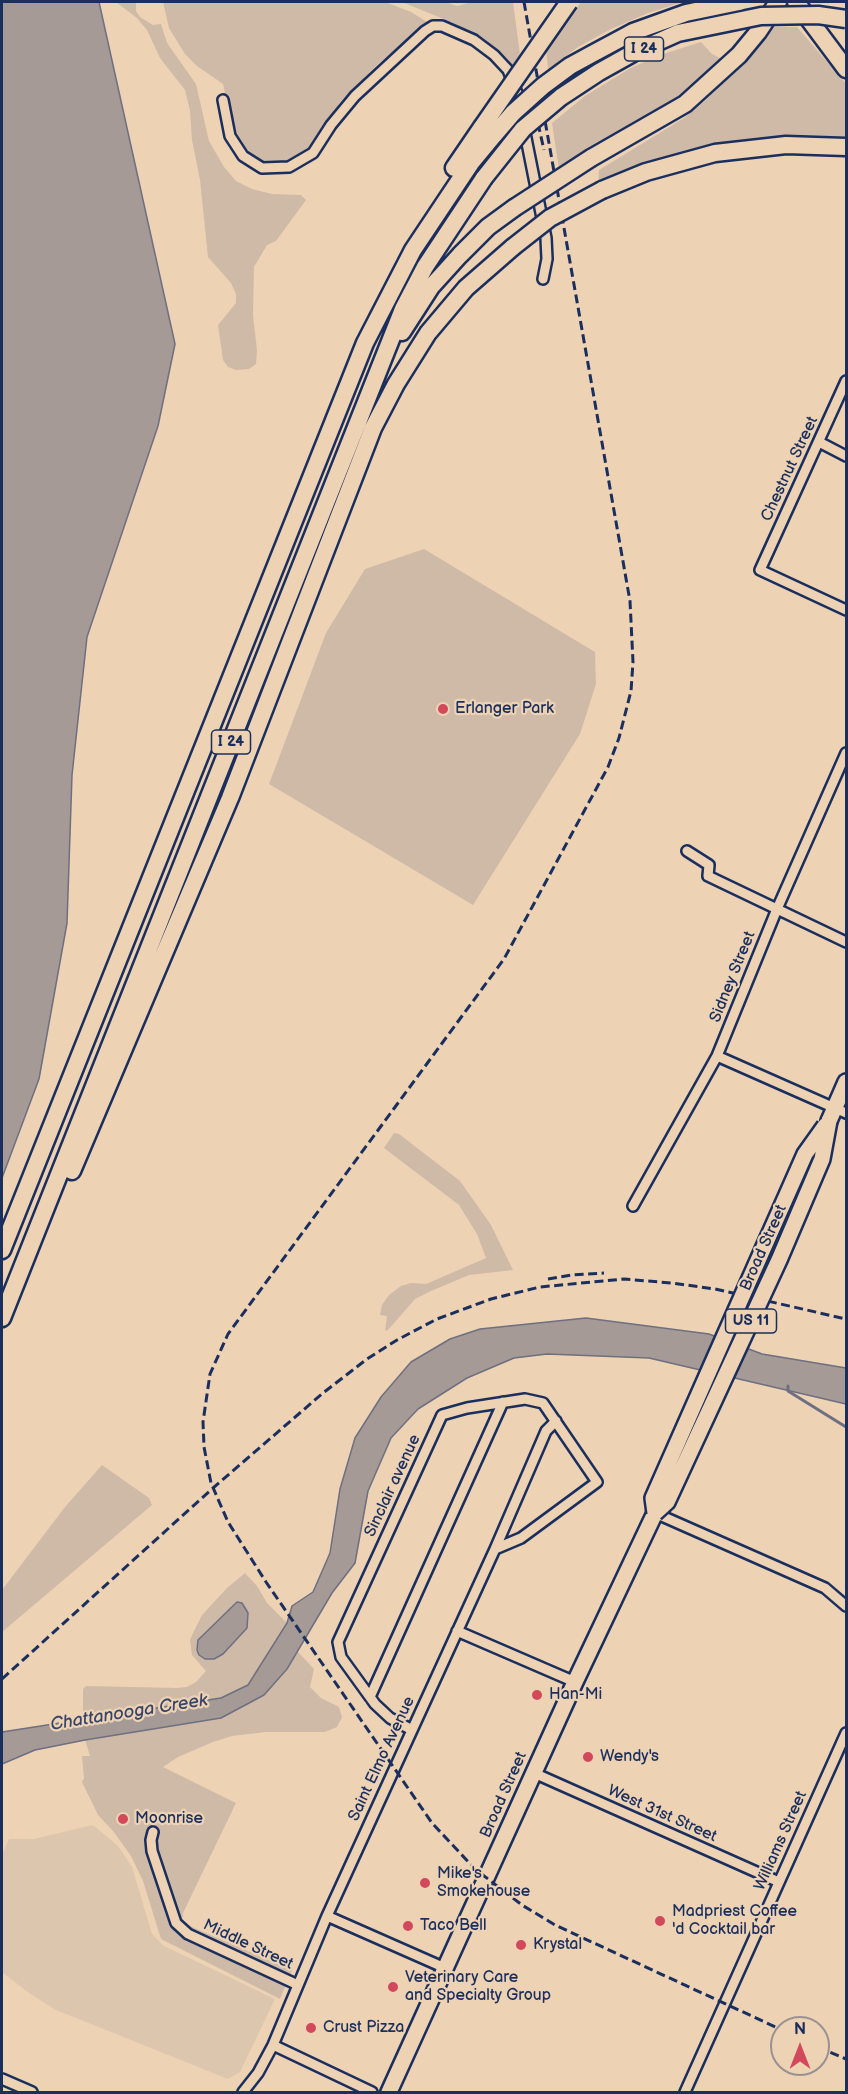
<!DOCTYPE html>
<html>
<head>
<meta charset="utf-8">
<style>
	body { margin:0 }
	#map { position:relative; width:848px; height:2094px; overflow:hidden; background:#edd2b4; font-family:"Balsamiq Sans",sans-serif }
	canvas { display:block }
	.frame { position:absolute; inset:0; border:3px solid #1b2f5e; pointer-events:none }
	.north { position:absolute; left:770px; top:2016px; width:60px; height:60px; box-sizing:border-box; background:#edd2b4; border:2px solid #999192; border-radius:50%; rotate:0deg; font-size:16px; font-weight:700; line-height:24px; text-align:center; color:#1b2f5e }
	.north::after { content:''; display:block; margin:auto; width:21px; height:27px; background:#d1495b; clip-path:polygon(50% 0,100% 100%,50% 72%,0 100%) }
</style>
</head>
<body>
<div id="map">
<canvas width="848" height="2094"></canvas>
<div class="frame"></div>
<div class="north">N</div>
</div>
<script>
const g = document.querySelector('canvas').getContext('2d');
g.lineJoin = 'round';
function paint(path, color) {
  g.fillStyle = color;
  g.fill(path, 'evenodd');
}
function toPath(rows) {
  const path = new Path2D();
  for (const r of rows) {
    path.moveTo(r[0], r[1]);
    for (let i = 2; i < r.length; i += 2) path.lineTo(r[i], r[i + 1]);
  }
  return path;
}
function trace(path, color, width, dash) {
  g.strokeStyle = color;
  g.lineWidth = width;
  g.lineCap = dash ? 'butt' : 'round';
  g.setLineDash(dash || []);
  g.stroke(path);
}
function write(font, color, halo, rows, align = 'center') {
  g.font = font + ' "Balsamiq Sans",sans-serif';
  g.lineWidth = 4.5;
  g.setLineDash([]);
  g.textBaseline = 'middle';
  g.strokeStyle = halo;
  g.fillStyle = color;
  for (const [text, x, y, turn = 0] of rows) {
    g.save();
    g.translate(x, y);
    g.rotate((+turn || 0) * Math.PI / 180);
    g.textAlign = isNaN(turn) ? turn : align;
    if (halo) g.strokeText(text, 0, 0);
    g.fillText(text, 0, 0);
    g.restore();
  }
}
paint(toPath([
	[93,1825,118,1846,132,1867,152,1934,164,1946,275,1999,240,2072,228,2079,56,2010,29,1993,2,1972,2,1855,9,1839,34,1839]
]), '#ddc6ae');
paint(toPath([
	[116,2,136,2,136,11,140,17,153,25,161,24,167,43,196,84,209,141,224,167,236,181,252,189,272,194,301,195,306,200,276,241,267,245,254,267,253,315,257,350,256,364,249,369,236,370,228,367,223,360,218,325,236,303,236,294,231,283,208,257,200,180,192,140,190,111,185,90,160,58,147,30,137,18],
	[163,2,385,2,411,12,427,22,378,64,341,101,305,153,290,161,275,163,260,160,243,148,233,129,223,84,197,66,185,54,169,28],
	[402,2,445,2,457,6,472,2,513,2,520,55,512,66,507,58,484,39,451,22],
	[581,2,683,2,648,13,611,29,578,47,548,69,546,49],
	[771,27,797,27,846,84,846,141,779,136,722,144,689,151,647,163,598,186,599,170,684,118,706,100,753,52],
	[701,42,712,54,722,59,696,90,559,169,552,123,585,96,629,69,657,56],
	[424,549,595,652,596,684,580,734,473,905,269,784,326,633,365,569],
	[394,1133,399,1134,460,1181,491,1225,513,1270,469,1275,431,1291,415,1299,388,1330,385,1331,387,1316,380,1315,382,1305,389,1295,401,1286,411,1283,426,1284,486,1258,477,1234,459,1205,384,1148],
	[102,1465,149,1498,152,1505,2,1632,2,1590,65,1507],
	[245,1573,257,1586,267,1603,287,1623,248,1685,221,1698,83,1719,83,1689,86,1686,176,1688,187,1687,196,1682,206,1671,192,1655,190,1640,195,1629,202,1615,227,1588],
	[298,1652,314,1669,310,1687,321,1698,339,1707,342,1717,337,1727,325,1732,266,1732,232,1736,213,1742,178,1757,163,1767,236,1803,183,1913,182,1921,192,1927,292,1970,280,1999,161,1939,143,1881,131,1856,113,1831,98,1815,82,1782,84,1778,82,1756,90,1756,85,1740,221,1718,287,1669]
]), '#cfbaa8');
const water = toPath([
	[2,2,99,2,175,344,158,426,87,637,72,775,67,923,39,1079,2,1178,2,2],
	[586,1318,709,1334,762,1354,846,1368,846,1404,649,1358,547,1354,514,1358,467,1378,418,1409,391,1438,368,1491,355,1563,332,1593,287,1669,264,1695,221,1718,85,1740,35,1750,2,1764,2,1732,221,1698,248,1685,287,1623,292,1606,313,1592,330,1553,340,1489,355,1438,381,1397,411,1362,450,1339,480,1329,586,1318],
	[237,1602,242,1603,248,1613,247,1628,223,1654,214,1659,205,1659,199,1655,197,1650,198,1640,237,1602]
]);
paint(water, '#a59a96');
trace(water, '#6e6f80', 1.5);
trace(toPath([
	[788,1386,788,1391,846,1427]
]), '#6e6f80', 3);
const minor = toPath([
	[223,100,230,136,243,156,262,168,289,167,313,153,331,125,355,96,425,31,433,26,442,26,474,40,494,55,508,70,517,93,546,238,547,259,543,279],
	[846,381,760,570,846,610],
	[819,442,846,456],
	[687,851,709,865,708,876,846,942],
	[717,1056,846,1113],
	[633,1206,717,1056,777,909,846,753],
	[655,1513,825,1588,846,1606],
	[495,1549,546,1431,556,1421],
	[457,1631,575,1682],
	[370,1697,503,1402],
	[534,1773,779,1882],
	[153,1832,151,1840,152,1851,176,1923,188,1934,298,1985],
	[327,1916,445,1968],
	[273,2045,372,2092],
	[2,2079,32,2092],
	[243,2092,258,2073,273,2045,327,1916,495,1549,521,1538,597,1482,543,1403,525,1399,467,1408,442,1415,338,1642,341,1657,375,1704,390,1718,412,1730],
	[685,2092,846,1733]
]);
const primary = toPath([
	[829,1121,846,1082],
	[389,2092,575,1682,655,1513]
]);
const motorway = toPath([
	[796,2,846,69],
	[591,158,685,104,739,55,758,32,778,2],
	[454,168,482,127],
	[602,190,646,172,715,153,786,145,846,147],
	[402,332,431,287,460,255,488,227,514,208],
	[72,1171,230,798,373,428,396,384,428,333,466,288,513,247],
	[2,1250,365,343,413,250,471,163,495,134],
	[2,1318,403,309,425,267,484,178]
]);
trace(minor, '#1b2f5e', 14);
trace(primary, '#1b2f5e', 20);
trace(motorway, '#1b2f5e', 21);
trace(minor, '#edd2b4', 9);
trace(primary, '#edd2b4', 15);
trace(motorway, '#edd2b4', 16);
trace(toPath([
	[524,2,630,601,633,662,631,691,619,738,608,767,504,959,228,1334,210,1374,203,1422,204,1447,211,1483,228,1522,266,1582,432,1823,475,1869,522,1905,555,1925,782,2030],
	[535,110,544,150],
	[548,1279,572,1275,604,1273],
	[2,1679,213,1488,323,1393,367,1359,397,1340,437,1319,491,1299,540,1287,624,1279,672,1283,715,1289,846,1319],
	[818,2047,846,2059]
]), '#1b2f5e', 3, [9, 4.5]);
const primaryBridge = toPath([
	[655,1513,667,1502,779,1260,822,1159,829,1121],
	[655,1513,653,1498,805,1154,825,1126]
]);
const motorwayBridge = toPath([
	[482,127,569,2],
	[495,134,513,113,543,86,570,66,592,54,633,32,686,13,739,2],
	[484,178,523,129,561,97,599,72,633,53,678,33,761,16,818,15,846,19],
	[514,208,591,158],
	[513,247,550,218,602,190]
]);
trace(primaryBridge, '#1b2f5e', 20, []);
trace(motorwayBridge, '#1b2f5e', 21, []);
trace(primaryBridge, '#edd2b4', 15);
trace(motorwayBridge, '#edd2b4', 16);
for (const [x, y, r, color] of [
	[443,709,6,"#d1495b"],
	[537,1695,6,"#d1495b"],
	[588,1757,6,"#d1495b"],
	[123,1819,6,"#d1495b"],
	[425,1883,6,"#d1495b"],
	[660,1921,6,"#d1495b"],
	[408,1926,6,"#d1495b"],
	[521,1945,6,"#d1495b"],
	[393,1987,6,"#d1495b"],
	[311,2028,6,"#d1495b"]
]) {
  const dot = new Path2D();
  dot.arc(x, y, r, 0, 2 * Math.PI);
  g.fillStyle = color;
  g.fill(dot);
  trace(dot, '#edd2b4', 2);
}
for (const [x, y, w] of [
	[644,49,39],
	[231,742,39],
	[751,1321,51]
]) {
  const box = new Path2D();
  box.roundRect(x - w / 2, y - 12, w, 24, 4.5);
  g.fillStyle = '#edd2b4';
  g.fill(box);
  trace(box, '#1b2f5e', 1.5);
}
write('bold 15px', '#1b2f5e', null, [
	["I 24",644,49],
	["I 24",231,742],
	["US 11",751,1321]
]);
write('16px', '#1b2f5e', '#edd2b4', [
	["Chestnut Street",790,469,-65],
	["Sidney Street",733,977,-68],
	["Broad Street",764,1248,-66],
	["Sinclair avenue",393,1486,-65],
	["Saint Elmo Avenue",382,1759,-65],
	["Broad Street",504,1795,-66],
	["West 31st Street",662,1814,24],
	["Williams Street",781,1841,-66],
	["Middle Street",248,1945,25]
]);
write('16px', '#1b2f5e', '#edd2b4', [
	["Erlanger Park",455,709],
	["Han-Mi",549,1695],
	["Wendy's",600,1757],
	["Moonrise",135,1819],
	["Mike's",437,1874],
	["Smokehouse",437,1892],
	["Madpriest Coffee",672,1912],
	["'d Cocktail bar",672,1930],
	["Taco Bell",420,1926],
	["Krystal",533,1945],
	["Veterinary Care",405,1978],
	["and Specialty Group",405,1996],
	["Crust Pizza",323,2028]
], 'left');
write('italic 18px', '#374469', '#edd2b4', [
	["Chattanooga Creek",129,1713,-9]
]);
</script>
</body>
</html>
